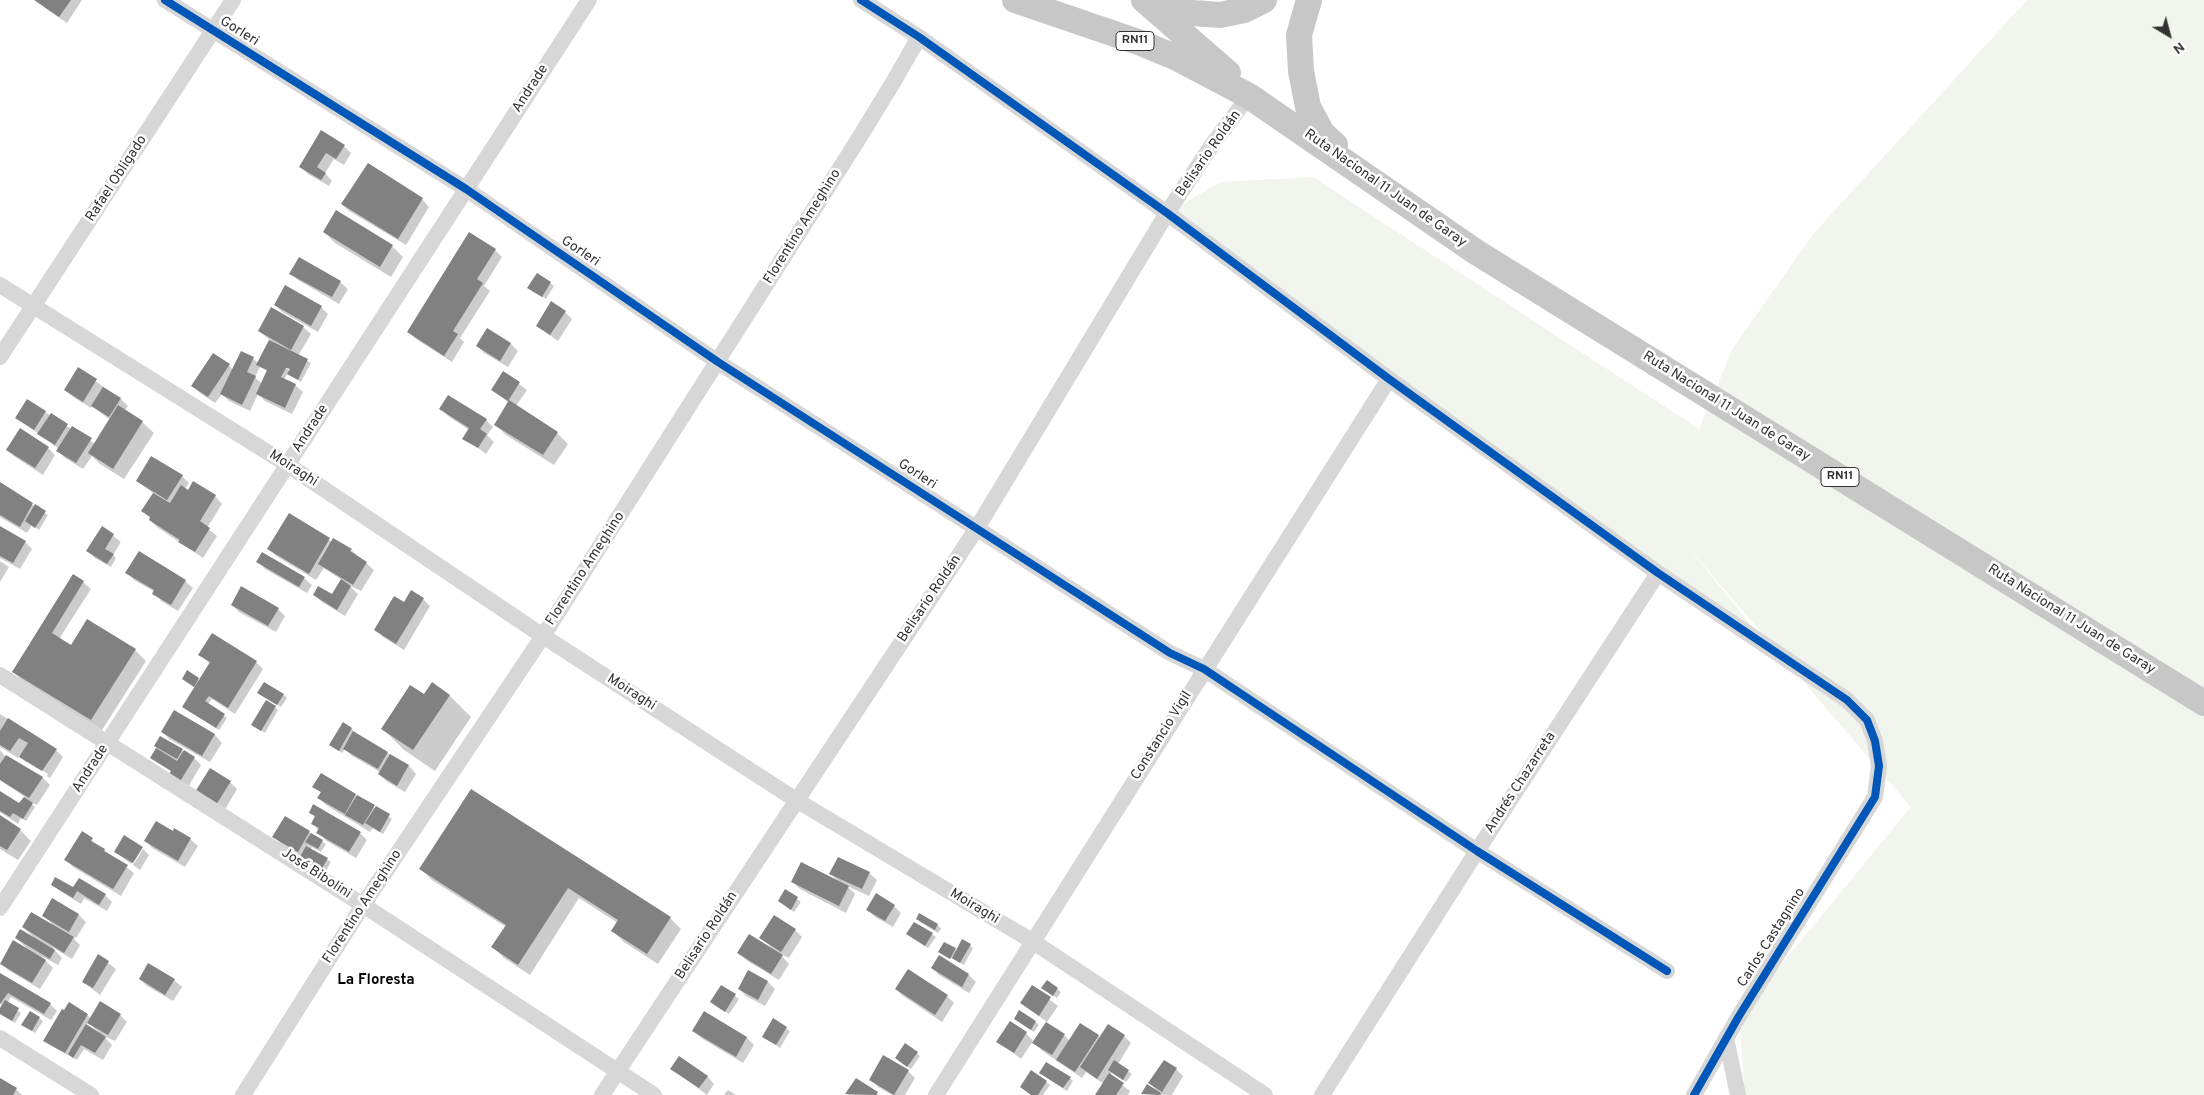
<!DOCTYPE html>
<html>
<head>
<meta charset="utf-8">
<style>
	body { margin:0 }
	#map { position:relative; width:2204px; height:1095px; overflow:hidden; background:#fff; font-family:Overpass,sans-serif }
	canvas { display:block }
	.north { position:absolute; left:2144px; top:10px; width:50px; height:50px; -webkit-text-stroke:4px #fff; paint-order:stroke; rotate:143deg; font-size:14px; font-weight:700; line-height:20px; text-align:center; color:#333 }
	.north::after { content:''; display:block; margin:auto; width:18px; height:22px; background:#333; clip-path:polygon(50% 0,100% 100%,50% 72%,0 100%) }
</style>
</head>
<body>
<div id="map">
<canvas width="2204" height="1095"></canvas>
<div class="north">N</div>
</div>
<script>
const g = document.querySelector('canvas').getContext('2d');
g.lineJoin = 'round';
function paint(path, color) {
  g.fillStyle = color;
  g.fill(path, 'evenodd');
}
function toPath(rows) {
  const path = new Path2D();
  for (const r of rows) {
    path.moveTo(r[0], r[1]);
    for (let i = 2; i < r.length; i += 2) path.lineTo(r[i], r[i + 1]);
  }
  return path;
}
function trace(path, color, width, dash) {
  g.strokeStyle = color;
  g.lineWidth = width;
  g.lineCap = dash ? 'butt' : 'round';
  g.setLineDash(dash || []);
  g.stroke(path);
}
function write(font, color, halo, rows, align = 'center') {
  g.font = font + ' Overpass,sans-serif';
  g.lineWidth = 5;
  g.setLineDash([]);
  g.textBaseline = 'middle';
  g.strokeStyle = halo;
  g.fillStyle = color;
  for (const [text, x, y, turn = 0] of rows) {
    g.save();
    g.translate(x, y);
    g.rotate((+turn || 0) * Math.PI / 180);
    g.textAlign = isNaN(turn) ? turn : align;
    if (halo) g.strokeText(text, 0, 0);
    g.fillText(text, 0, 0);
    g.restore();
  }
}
paint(toPath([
	[2027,0,2204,0,2204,1095,1745,1095,1739,1016,1911,807,1682,540,1769,647,1167,213,1221,182,1313,177,1699,429,1733,348,1814,233]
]), '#f1f5ed');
paint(toPath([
	[38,0,82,0,67,23,45,8],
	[322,132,344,146,351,153,344,165,334,159,325,173,332,181,329,186,308,174,301,167],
	[422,199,429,207,406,245,349,211,342,204],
	[324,232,392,246,403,257,391,277,335,243],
	[495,250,502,257,484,286,490,291,460,338,464,342,452,362,416,339,409,332],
	[291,273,340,282,348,289,339,304,298,280],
	[537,274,554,286,546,299,532,291],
	[275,305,321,307,328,314,318,332,282,312],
	[272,309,303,327,311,334,298,356,311,363,301,382,288,373,284,380,295,385,303,392,292,414,265,401,258,394,250,411,229,401,222,394,215,403,200,393,193,386,229,365,233,370,242,352,259,363,270,340,259,331],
	[268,360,291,369,291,371],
	[260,367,268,371,262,384,255,377],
	[565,312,572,319,558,341,537,326],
	[487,330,511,344,518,351,508,367,484,353,477,345],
	[78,369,121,399,128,406,125,410,142,422,154,433,124,479,100,464,92,456,83,469,65,458,58,451,59,449,17,418,28,401,95,444,110,420,92,406,91,408,73,397,66,390],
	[504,373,527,390,516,406,557,433,568,444,554,465,506,435,495,424,509,403,493,390],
	[441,409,486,420,493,427,487,435,494,442,486,454,464,438,469,430,448,416],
	[48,448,55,455,43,475,15,457,7,450],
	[182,476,189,483,185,489,188,491,194,483,215,496,222,504,207,528,217,536,203,558,157,527,150,520,151,518,143,511,154,494,137,481],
	[0,484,48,515,39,530,32,525,27,533,0,517],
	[289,515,332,542,351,550,374,570,361,591,349,585,358,594,345,616,322,602,314,595,332,596,342,580,324,568,316,580,276,556,269,549],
	[0,527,25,542,32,549,20,569,0,558],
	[103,528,121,542,113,555,116,558,111,567,95,558,88,551],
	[263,554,304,578,312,585,307,593,265,569,258,561],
	[0,561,9,567,0,582],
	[127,572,185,581,193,588,178,611,161,601,155,592,134,580],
	[83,582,91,589,59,639,71,647,135,650,146,661,102,730,25,683,14,672],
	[423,599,430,606,404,650,383,637,376,630],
	[232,605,278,609,285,616,276,632,239,612],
	[200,655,256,662,263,669,235,714,212,699,208,704,227,718,219,730,187,710,196,688,183,679,187,672,200,681,210,664],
	[259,693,284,695,287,698,281,707],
	[424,695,450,696,471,717,435,771,404,750,383,729],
	[275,707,278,710,265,733,253,725],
	[174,712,215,735,222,743,210,762,169,739,162,731],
	[0,714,56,750,63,757,50,778,47,776,48,774,27,760,27,763,20,755,18,758,0,747],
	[343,724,352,729,354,733,409,766,416,774,405,792,386,781,379,774,380,772,352,756,345,749,342,753,334,748],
	[161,737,194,758,201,765,187,789,172,771,152,758],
	[0,750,6,757,43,778,50,785,37,805,29,801,35,807,26,821,21,818,18,824,0,812,0,792,20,805,25,797,0,780],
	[230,782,237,789,224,811,204,799],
	[313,787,355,795,392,819,383,834,373,828,370,832,326,805,319,798,322,793],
	[472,790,670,918,681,929,658,964,624,942,613,931,618,923,579,898,530,975,504,958,493,947,506,927,432,880,421,869],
	[310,812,360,833,367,840,356,858,325,840,313,823,316,818],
	[0,817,20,830,31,841,18,860,0,849],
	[175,830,190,839,198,846,185,867,152,848,145,840,173,833],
	[309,832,326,844,321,852,312,847,311,849,331,862,325,872,281,844,274,837],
	[82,833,134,873,121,896,73,867,66,860],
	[141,848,131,864,115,852],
	[143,849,149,855,140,870,133,865],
	[869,873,877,880,869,896,847,886,855,894,846,913,800,889,793,882,838,881,831,874],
	[52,884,105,895,112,902,107,911,84,898,81,904,60,891],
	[786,891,801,902,794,912,779,901],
	[52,900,79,915,86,922,76,938,70,935,80,945,72,959,52,947,62,958,58,965,41,956,53,968,40,989,8,970,1,963,27,949,17,938,33,937,23,927,53,925,43,915],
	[894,906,901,913,893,927,875,917,868,910],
	[919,915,938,925,941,929,938,933,920,922,917,919],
	[915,923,936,937,928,948,908,934],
	[795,930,802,937,789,958,779,953,789,964,779,980,746,960,739,953,773,949,761,938],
	[970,945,973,948,964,965,940,952,955,949,957,952],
	[99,956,116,969,100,995,83,982],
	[932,968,969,975,976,982,969,993,939,975],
	[749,972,768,982,775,989,765,1006,746,996,739,989],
	[0,976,50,1004,57,1011,51,1020,11,997,7,1003,21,1013,15,1023,2,1015,0,1013,3,1006,0,1004],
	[140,979,174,980,182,987,173,1001,147,986],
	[1047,982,1061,992,1057,998,1046,991],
	[721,986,739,999,729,1014,715,1005],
	[1032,986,1058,1006,1047,1022,1021,1003],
	[896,989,947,996,954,1003,942,1022,903,996],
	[705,1013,747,1038,754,1045,743,1063,701,1038,694,1031],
	[87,1015,91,1019,120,1015,127,1022,115,1041,102,1035,112,1045,103,1060,84,1049,77,1060,48,1044],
	[88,1022,99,1033,86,1025],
	[39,1018,43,1021,35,1033,23,1025],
	[773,1020,790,1031,780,1048,763,1036],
	[1019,1022,1036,1022,1039,1025,1034,1032],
	[1026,1033,1034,1042,1064,1035,1070,1041,1098,1036,1101,1038,1124,1036,1131,1043,1118,1064,1132,1074,1126,1082,1112,1073,1110,1076,1130,1091,1128,1095,1097,1095,1104,1084,1086,1072,1082,1078,1041,1050,1033,1041,1021,1059,998,1041],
	[917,1053,920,1056,911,1069,900,1061],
	[672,1069,707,1076,714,1084,707,1095],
	[1176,1069,1183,1076,1172,1095,1142,1094,1158,1092,1150,1083],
	[908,1071,915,1078,905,1095,892,1095,878,1087,871,1079],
	[1044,1076,1070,1078,1073,1081,1067,1091],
	[0,1079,16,1089,22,1095,0,1095],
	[856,1080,877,1093,879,1095,848,1095],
	[1046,1082,1050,1085,1043,1095,1032,1095,1021,1087],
	[728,1090,736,1095,724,1095]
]), '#0003');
paint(toPath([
	[34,0,71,0,59,17],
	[321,130,345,145,336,159,326,153,317,167,326,173,321,180,299,167],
	[368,163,423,198,398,239,341,204],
	[336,210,393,245,380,267,323,232],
	[469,232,496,249,477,279,483,283,453,331,458,334,444,356,407,332],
	[299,257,341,281,332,297,289,274],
	[537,273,551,282,542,297,527,288],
	[285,285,322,306,311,326,274,305],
	[551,301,566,311,550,335,536,326],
	[271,307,304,326,291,350,258,331],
	[487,328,511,343,500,361,476,346],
	[269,340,308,359,298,380,287,374,290,369,286,368,281,377,296,384,285,408,256,394,267,370,256,365],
	[241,351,254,357,247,372,256,376,242,405,220,394],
	[213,353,230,364,208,397,191,386],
	[78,367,97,379,83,402,64,390],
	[503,371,520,382,508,401,491,390],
	[103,387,121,398,109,417,91,406],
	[448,395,487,419,480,429,487,434,478,448,462,439,469,428,439,409],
	[27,399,46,411,34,430,15,418],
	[509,400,558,432,543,455,494,425],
	[118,405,143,421,113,469,88,453],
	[51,413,68,424,55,445,37,434],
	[72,426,92,438,76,463,56,451],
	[20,428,49,447,35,468,6,450],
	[151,456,183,475,167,500,136,481],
	[193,481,216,495,200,521,210,528,195,552,178,542,180,540,149,520,150,517,141,511,153,493,170,503,181,485,188,490],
	[0,482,33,503,20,527,0,515],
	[35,504,46,511,35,528,25,521],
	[289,513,330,538,309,574,267,549],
	[0,526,26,541,13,563,0,556],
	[102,526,114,534,105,549,114,554,107,564,86,551],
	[333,538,352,549,350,551,367,562,353,585,318,564],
	[139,551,186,580,171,605,152,594,154,590,125,573],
	[262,552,305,577,299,587,256,562],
	[73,574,84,581,52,633,71,645,87,619,136,649,91,720,12,672],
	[341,579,351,586,337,610,313,595,318,586,332,594],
	[241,586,279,608,268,626,231,605],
	[411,590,424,598,396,644,374,630,394,596,404,602],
	[212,633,257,661,228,708,209,696,205,701,225,714,216,728,182,707,210,662,198,655],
	[187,670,199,678,194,687,182,679],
	[264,682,284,694,277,705,257,693],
	[432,682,450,695,413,750,381,729,410,685,424,694],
	[266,700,276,706,261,731,251,725],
	[174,710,215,734,202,756,161,732],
	[8,718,57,749,42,771,19,757,28,743,19,738,10,751,0,745,0,731],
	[343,722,352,728,339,751,329,745],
	[353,731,388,752,378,769,343,749],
	[160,736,183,749,177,759,154,746],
	[156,748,177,761,184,750,195,757,179,783,168,776,171,771,150,758],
	[390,754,409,765,397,786,378,774],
	[6,755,43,777,29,798,0,780,0,764],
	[210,768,231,781,216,805,195,792],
	[321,773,356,794,345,814,317,798,321,792,312,787],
	[471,789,671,917,647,954,611,931,618,920,568,888,518,965,491,947,506,925,419,869],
	[0,791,19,803,24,797,33,803,23,819,13,813,10,817,0,811],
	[357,795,375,805,363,825,345,815],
	[313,804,361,832,349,852,316,833,319,828,311,824,315,816,309,813],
	[376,806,390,814,380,832,365,823],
	[0,815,21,829,7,850,0,846],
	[285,816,310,831,298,852,272,837],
	[156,821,173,831,174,828,191,838,178,861,144,841],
	[82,831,93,838,91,841,105,849,104,851,128,865,113,889,64,860],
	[311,833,323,840,318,849,305,842],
	[124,835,143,847,133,863,114,852],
	[306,846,328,858,321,870,300,857],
	[838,857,870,872,862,889,829,874],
	[801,862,849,886,839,906,791,882],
	[55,877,73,887,79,878,106,894,99,905,77,891,73,898,51,885],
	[785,889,798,897,791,910,778,901],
	[876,893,895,905,885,921,866,910],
	[52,898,79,914,69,932,42,916],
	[31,912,74,937,64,953,22,927],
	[919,913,938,924,935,930,916,919],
	[774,915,796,929,781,952,759,938],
	[914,922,933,933,925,946,906,934],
	[20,929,55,950,50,959,15,938],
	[749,934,783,955,771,974,737,953],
	[962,939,971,944,960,963,952,958],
	[13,940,46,960,32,983,0,964],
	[944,942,956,948,950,959,938,952],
	[98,954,109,961,93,988,82,982],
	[939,955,969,974,962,987,931,968],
	[148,963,175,979,165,995,139,979],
	[908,969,948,995,935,1015,895,989],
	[748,970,768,981,758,1000,738,989],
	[0,973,51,1003,44,1014,8,993,0,1004],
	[1047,980,1058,988,1053,996,1041,988],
	[721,985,736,994,725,1012,710,1002],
	[1032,985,1051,997,1039,1016,1020,1003],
	[5,1000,19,1008,12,1021,0,1014,0,1008],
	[100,1001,121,1014,108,1035,87,1023],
	[69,1002,88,1014,65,1053,43,1041,62,1009,64,1010],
	[1019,1010,1036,1021,1031,1030,1014,1019],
	[30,1011,40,1017,32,1031,21,1025],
	[704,1011,747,1037,736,1057,692,1031],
	[773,1018,787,1027,776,1045,762,1037],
	[1010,1021,1027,1032,1014,1053,996,1042],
	[1046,1022,1065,1034,1052,1055,1032,1043],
	[1080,1023,1099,1035,1075,1072,1056,1060],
	[86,1024,106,1037,95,1053,81,1045,73,1058,68,1054],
	[1108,1024,1125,1035,1097,1079,1080,1067],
	[905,1043,918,1052,907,1067,895,1058],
	[883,1055,909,1070,894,1095,869,1080],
	[679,1056,708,1076,699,1088,670,1069],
	[1114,1060,1129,1070,1123,1080,1108,1070],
	[1164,1060,1177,1068,1162,1092,1148,1083],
	[1046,1062,1071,1077,1063,1088,1039,1073],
	[1031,1070,1047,1081,1038,1095,1031,1095,1020,1087],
	[1109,1073,1124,1083,1116,1095,1095,1095],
	[0,1078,17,1088,13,1095,0,1095],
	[856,1078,878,1092,876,1095,845,1094],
	[1147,1084,1161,1093,1160,1095,1141,1094]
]), '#818181');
trace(toPath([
	[165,0,466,189,718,362,1170,653,1204,669,1477,851,1667,971],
	[861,0,919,37,1167,213,1389,379,1658,573,1847,700,1867,720,1875,741,1879,766,1875,797,1739,1016,1694,1095],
	[0,285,288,465,543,636,796,800,1032,941,1265,1095],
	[0,357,233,0],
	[0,675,363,905,654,1095],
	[0,908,589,0],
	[0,1038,91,1095],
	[1726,1038,1738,1095],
	[243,1095,363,905,543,636,856,143,894,81,919,37],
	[602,1095,977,528,1167,213,1214,142,1249,96],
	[936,1095,1389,379],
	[1322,1095,1477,851,1658,573]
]), '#d7d7d7', 16);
trace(toPath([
	[1015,0,1141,43,1177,58,1249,96,1476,252,2204,703],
	[1144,0,1228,73],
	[1309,0,1299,35,1301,71,1308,107,1322,133,1335,145],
	[1150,1,1193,13,1220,15,1244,10,1264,0]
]), '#c7c7c7', 26);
trace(toPath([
	[165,0,466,189,718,362,1170,653,1204,669,1477,851,1667,971],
	[861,0,919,37,1167,213,1389,379,1658,573,1847,700,1867,720,1875,741,1879,766,1875,797,1739,1016,1694,1095]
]), '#0057b8', 8);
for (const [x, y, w] of [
	[1135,41,38],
	[1840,477,38]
]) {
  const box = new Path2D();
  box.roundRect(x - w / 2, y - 9.5, w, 19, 4);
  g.fillStyle = '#fff';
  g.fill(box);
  trace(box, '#333', 1);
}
write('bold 12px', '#333', null, [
	["RN11",1135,41],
	["RN11",1840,477]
]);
write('14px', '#333', '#fff', [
	["Gorleri",239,32,32],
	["Andrade",531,89,-57],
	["Belisario Roldán",1209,154,-55],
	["Rafael Obligado",117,179,-57],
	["Ruta Nacional 11 Juan de Garay",1385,189,35],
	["Florentino Ameghino",803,227,-58],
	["Gorleri",580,252,34],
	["Ruta Nacional 11 Juan de Garay",1726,407,32],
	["Andrade",311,429,-57],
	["Moiraghi",293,469,33],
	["Gorleri",917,475,33],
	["Florentino Ameghino",586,569,-57],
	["Belisario Roldán",930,599,-56],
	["Ruta Nacional 11 Juan de Garay",2071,620,32],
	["Moiraghi",631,693,33],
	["Constancio Vigil",1162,736,-58],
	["Andrade",91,769,-57],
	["Andrés Chazarreta",1521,783,-57],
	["José Bibolini",316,874,33],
	["Florentino Ameghino",363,907,-57],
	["Moiraghi",974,907,31],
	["Belisario Roldán",707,936,-57],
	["Carlos Castagnino",1772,938,-58]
]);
write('bold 15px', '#000', '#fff', [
	["La Floresta",376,981]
]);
</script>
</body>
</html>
